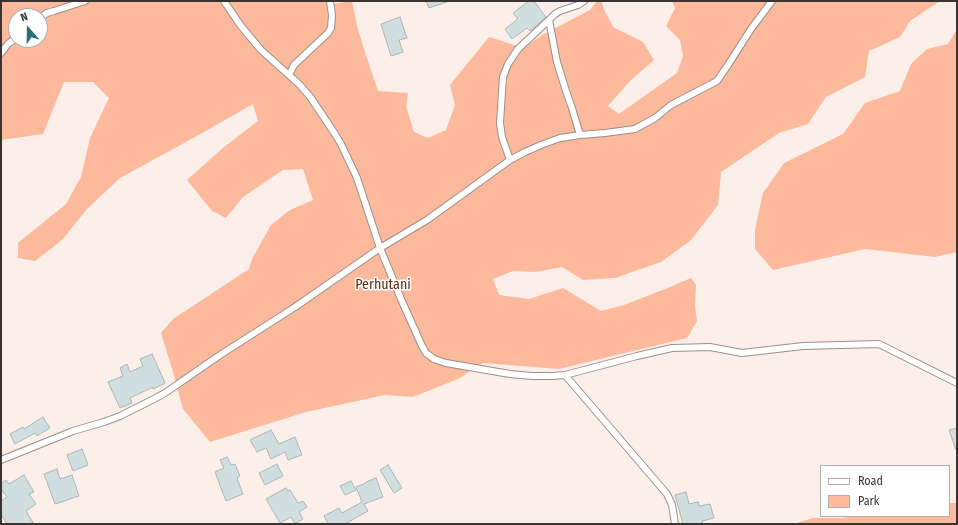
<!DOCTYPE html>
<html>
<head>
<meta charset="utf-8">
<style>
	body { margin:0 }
	#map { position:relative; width:958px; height:525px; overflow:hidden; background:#fcefe9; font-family:"Fira Sans Condensed",sans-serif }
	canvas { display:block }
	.frame { position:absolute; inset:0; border:2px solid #393432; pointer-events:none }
	.legend { position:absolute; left:820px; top:465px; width:130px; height:52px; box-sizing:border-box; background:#fff; border:1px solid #b0aead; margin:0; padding:5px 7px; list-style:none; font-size:12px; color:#393432 }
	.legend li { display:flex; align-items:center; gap:8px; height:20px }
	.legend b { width:20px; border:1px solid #b0aead }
	.north { position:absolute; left:8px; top:8px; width:40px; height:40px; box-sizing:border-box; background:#fff; border:1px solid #b0aead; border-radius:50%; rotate:340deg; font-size:11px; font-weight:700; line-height:16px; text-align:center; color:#393432 }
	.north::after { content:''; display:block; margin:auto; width:14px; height:18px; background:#257075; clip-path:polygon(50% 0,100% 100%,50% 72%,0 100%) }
</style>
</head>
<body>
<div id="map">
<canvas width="958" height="525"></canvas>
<div class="frame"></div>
<ul class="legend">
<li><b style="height:5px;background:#fff"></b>Road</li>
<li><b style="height:11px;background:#fcb99c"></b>Park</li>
</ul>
<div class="north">N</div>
</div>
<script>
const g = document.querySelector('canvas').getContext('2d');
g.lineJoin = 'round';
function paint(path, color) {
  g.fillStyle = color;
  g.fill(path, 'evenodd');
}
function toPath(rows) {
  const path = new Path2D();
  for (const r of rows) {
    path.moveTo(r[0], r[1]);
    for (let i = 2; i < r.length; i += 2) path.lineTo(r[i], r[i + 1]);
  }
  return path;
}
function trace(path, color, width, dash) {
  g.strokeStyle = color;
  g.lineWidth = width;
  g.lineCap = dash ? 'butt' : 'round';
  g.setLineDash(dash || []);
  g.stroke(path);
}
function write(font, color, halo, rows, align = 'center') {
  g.font = font + ' "Fira Sans Condensed",sans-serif';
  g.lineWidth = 3;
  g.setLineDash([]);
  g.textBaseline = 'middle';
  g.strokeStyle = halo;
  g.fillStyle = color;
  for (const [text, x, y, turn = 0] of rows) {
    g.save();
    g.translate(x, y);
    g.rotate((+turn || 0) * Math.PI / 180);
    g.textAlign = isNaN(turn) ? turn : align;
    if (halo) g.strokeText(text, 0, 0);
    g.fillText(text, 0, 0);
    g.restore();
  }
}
paint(toPath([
	[1,1,327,1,327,5,352,1,357,26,363,46,378,91,408,93,406,106,414,132,428,138,446,130,455,105,450,85,489,37,524,48,542,35,590,10,597,1,601,1,605,12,614,28,621,31,643,42,654,60,630,81,608,106,619,114,677,73,683,56,680,40,666,26,675,8,672,1,940,1,910,21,900,37,869,51,865,77,826,97,808,124,779,133,721,172,718,205,691,240,661,262,615,278,583,280,562,267,535,272,513,271,493,279,499,295,529,299,563,288,601,311,624,305,670,287,691,278,696,285,695,307,697,321,687,338,559,369,483,363,458,379,413,397,385,395,306,412,210,442,183,409,173,372,161,333,173,319,249,269,252,259,271,225,290,210,313,200,303,169,283,170,243,197,226,218,212,211,187,180,224,147,258,121,253,104,195,137,120,178,87,209,62,240,35,261,18,258,18,243,66,204,81,177,90,138,109,98,93,82,64,82,43,134,1,140],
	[16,16,40,16,40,40,16,40],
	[957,29,957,252,935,257,865,249,773,270,755,249,755,229,763,193,784,163,843,134,865,103,900,91,911,64,927,49,948,44],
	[949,503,957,503,957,524,793,524,813,518,841,518,856,516,949,516]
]), '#fcb99c');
const building = toPath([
	[426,1,447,1,447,2,429,8,426,1],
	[529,1,534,1,546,17,530,31,527,28,512,39,505,29,518,19,513,13,529,1],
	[400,17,407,38,399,40,403,52,391,56,381,24,400,17],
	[152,354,165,383,153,389,153,387,130,398,132,403,120,408,108,382,123,376,120,368,127,364,130,372,143,366,140,359,152,354],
	[43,417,50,428,37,436,35,433,15,444,10,434,23,427,24,429,43,417],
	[957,428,957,450,956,450,949,430,957,428],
	[271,430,279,444,295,437,302,455,288,460,285,452,271,459,266,448,257,452,250,440,271,430],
	[82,449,88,465,73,471,67,455,82,449],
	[227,457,231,465,235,464,240,476,237,478,243,494,226,501,215,472,224,468,220,460,227,457],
	[277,464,283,476,265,485,259,473,277,464],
	[388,465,402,488,394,493,380,470,388,465],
	[57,469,60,479,72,475,79,496,55,504,44,474,57,469],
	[24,475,34,492,29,494,36,504,26,511,34,524,7,524,1,514,1,501,7,497,1,489,1,484,6,480,9,484,24,475],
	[376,478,383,497,364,504,368,511,345,524,328,524,324,516,339,508,342,513,362,502,356,487,366,483,366,482,376,478],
	[351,481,356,490,345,495,340,486,351,481],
	[286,488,288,491,290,490,298,503,303,501,307,507,299,512,303,519,295,524,291,517,280,523,266,499,286,488],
	[686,492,689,504,698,502,699,506,710,504,714,518,702,521,703,524,683,524,675,495,686,492]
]);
paint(building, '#d0dedf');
trace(building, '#a7b6b6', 1);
const street = toPath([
	[772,1,751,29,728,65,717,81,671,105,655,118,635,129,605,133,580,135,560,138,541,145,525,152,510,160,427,220,380,248,401,299,422,346,426,353,434,359,446,363,510,374,532,376,553,376,565,375,637,356,672,348,710,347,742,353,803,346,879,344,957,383],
	[40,18,47,13,54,11,85,1],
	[1,53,8,44,16,38],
	[289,75,294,65,328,33,331,28,332,15,330,1],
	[580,135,572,108,566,91,557,62,549,20,555,14,560,11,578,5,584,1],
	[510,160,502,137,500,123,503,77,508,64,518,49,549,20],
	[565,375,667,494,672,505,675,524],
	[1,460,73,431,104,422,120,416,152,400,165,393,220,355,295,307,380,248,357,178,341,144,335,134,311,98,300,85,261,50,241,26,224,1]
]);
trace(street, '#9a8f8a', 8);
trace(street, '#fff', 6);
write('14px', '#5e2b12', '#fff', [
	["Perhutani",383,285]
]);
</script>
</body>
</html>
